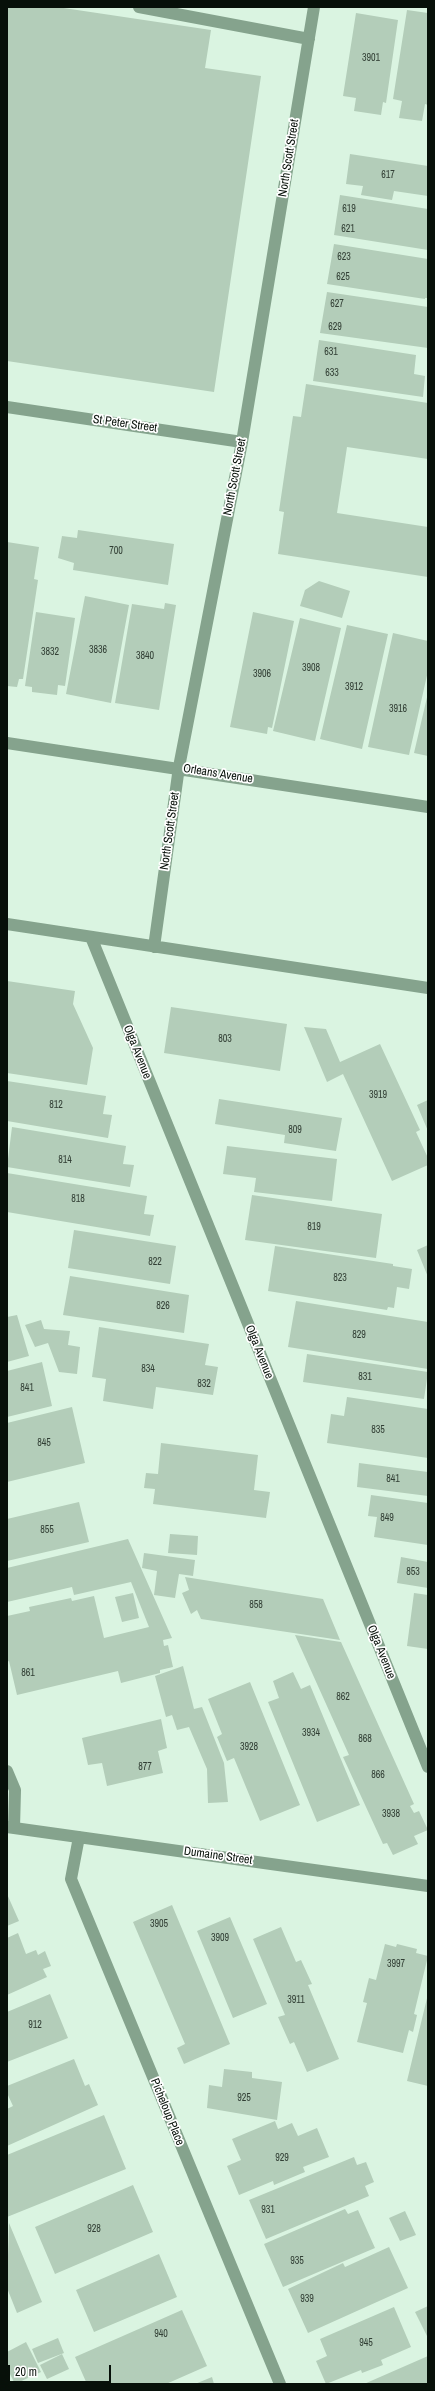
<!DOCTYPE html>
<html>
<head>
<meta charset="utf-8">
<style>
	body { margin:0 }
	#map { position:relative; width:435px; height:2391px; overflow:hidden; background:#daf4e1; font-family:"Archivo Narrow",sans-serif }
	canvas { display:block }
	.frame { position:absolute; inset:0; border:8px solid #071009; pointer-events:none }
	.scale { position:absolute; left:8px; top:2365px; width:103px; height:18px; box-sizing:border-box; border:2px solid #071009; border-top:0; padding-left:5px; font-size:12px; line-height:14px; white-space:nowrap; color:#071009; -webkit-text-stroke:3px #fff; paint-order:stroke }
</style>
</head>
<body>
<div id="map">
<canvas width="435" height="2391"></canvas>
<div class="frame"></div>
<div class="scale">20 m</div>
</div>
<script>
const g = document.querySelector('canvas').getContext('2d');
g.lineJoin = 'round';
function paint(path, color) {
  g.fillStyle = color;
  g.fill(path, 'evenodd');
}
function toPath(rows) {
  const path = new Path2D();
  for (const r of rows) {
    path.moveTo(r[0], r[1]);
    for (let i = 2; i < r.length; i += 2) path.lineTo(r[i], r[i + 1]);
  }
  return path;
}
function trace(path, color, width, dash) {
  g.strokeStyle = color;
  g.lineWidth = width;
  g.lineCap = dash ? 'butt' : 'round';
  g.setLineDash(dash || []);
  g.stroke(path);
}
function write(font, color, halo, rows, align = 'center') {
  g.font = font + ' "Archivo Narrow",sans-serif';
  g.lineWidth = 3.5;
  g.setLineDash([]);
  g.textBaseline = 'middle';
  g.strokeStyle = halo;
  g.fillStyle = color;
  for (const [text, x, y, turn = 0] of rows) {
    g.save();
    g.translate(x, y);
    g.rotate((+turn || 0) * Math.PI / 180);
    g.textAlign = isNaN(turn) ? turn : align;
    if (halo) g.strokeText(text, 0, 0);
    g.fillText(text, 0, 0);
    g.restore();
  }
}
paint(toPath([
	[7,7,57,7,211,30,205,68,261,76,214,392,7,361],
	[407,10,428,13,428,105,425,104,422,121,399,118,402,101,393,99],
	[356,13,398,20,386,103,383,102,381,115,354,111,356,98,343,96],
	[350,154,428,166,428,196,394,191,392,200,361,195,363,186,346,184],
	[340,195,428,209,428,250,334,235],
	[334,244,428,259,428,298,425,298,425,299,327,284],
	[327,292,428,307,428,348,320,333],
	[319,340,416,355,414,374,425,376,423,397,313,381],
	[306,384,428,403,428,459,347,447,337,513,428,527,428,577,278,554,284,512,279,511,293,416,301,417],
	[78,530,174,544,168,585,73,570,74,563,58,558,62,536,77,538],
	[7,542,39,547,34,579,38,580,23,679,19,679,17,687,7,686],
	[319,581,350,591,342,618,300,606,305,590],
	[85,596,129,605,111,703,66,694],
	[165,603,176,605,159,710,115,703,132,604,164,609],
	[36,612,75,618,65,686,58,685,57,695,32,692,32,687,25,686],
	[253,612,294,621,272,728,268,727,267,734,230,727],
	[300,618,341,628,315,741,273,731],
	[347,625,388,634,362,749,320,739],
	[393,633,428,641,428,671,409,755,368,747],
	[428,693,428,756,414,753],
	[7,981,75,991,73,1004,93,1048,87,1085,7,1073],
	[171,1007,287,1024,280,1071,164,1053],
	[304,1027,326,1029,340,1062,380,1044,420,1130,416,1132,428,1158,428,1165,392,1181,343,1074,327,1082],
	[7,1081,106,1096,103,1114,112,1115,108,1138,7,1121],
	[219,1099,342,1118,336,1151,284,1143,285,1135,215,1124],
	[428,1100,428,1131,417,1105],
	[12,1127,126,1146,123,1164,134,1165,130,1187,7,1167],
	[227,1146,337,1159,332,1201,254,1192,256,1178,223,1174],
	[7,1173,147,1196,144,1214,154,1215,150,1236,7,1212],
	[252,1195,382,1214,376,1258,245,1240],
	[74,1230,176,1246,170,1284,68,1268],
	[428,1245,428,1277,417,1250],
	[275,1246,393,1264,393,1266,412,1269,409,1289,397,1287,394,1308,388,1307,387,1310,268,1291],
	[70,1276,189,1295,184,1333,63,1315],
	[296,1301,428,1322,428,1369,288,1347],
	[17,1315,29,1356,7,1362,7,1317],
	[41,1320,44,1329,70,1331,68,1345,80,1347,77,1374,59,1372,48,1343,35,1347,25,1325],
	[99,1327,209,1344,205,1365,218,1367,213,1395,156,1387,153,1409,103,1401,106,1379,92,1377],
	[307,1354,428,1372,424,1399,303,1382],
	[42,1362,52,1406,7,1417,7,1371],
	[347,1397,428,1409,428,1458,327,1443,331,1414,344,1416],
	[72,1407,85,1463,7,1482,7,1423],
	[161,1443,258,1455,254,1490,270,1492,266,1518,153,1504,155,1489,144,1488,146,1473,158,1474],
	[359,1463,428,1472,428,1496,357,1487],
	[371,1495,428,1503,428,1545,374,1537,377,1517,368,1516],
	[79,1502,89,1542,7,1561,7,1519],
	[170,1534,198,1536,197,1555,168,1553],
	[128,1539,172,1638,163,1640,164,1646,168,1645,173,1667,160,1670,160,1673,121,1683,118,1671,17,1695,9,1661,7,1662,7,1616,30,1611,29,1607,71,1598,72,1601,94,1596,104,1638,149,1627,131,1582,74,1595,72,1587,7,1602,7,1568],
	[144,1553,195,1560,193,1576,179,1574,175,1598,154,1595,157,1571,142,1568],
	[401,1557,428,1562,428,1588,397,1583],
	[185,1577,323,1599,340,1640,201,1619,197,1610,191,1614,182,1593,189,1590],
	[133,1593,139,1618,122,1622,115,1597],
	[414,1593,428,1595,428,1649,407,1646],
	[295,1635,341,1642,414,1804,410,1806,414,1813,419,1811,428,1830,414,1836,418,1844,393,1855,387,1843,383,1844,343,1757,349,1755],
	[183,1666,194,1709,202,1707,224,1763,228,1802,208,1803,207,1769,189,1727,177,1730,172,1715,166,1717,155,1676],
	[293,1672,301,1689,310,1685,360,1805,317,1822,268,1702,279,1698,273,1681],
	[250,1682,300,1805,260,1821,234,1758,227,1761,217,1737,222,1734,208,1699],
	[161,1719,167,1748,158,1751,163,1773,107,1786,102,1763,88,1765,82,1738],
	[7,1894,19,1921,7,1926],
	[172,1905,230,2044,184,2064,177,2048,185,2044,133,1922],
	[230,1917,267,2004,233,2018,197,1931],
	[281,1927,296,1962,301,1960,312,1984,308,1985,339,2059,307,2072,294,2042,290,2044,278,2017,285,2015,253,1939],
	[18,1933,26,1954,36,1950,38,1955,45,1951,51,1966,43,1969,47,1977,7,1995,7,1938],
	[385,1944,396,1947,397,1944,417,1949,416,1953,428,1956,414,2014,417,2015,413,2032,409,2030,403,2053,357,2042,367,2003,363,2002,369,1978,376,1980],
	[50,1994,68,2038,7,2062,7,2012],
	[428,1994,428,2086,407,2081],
	[74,2059,85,2086,89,2084,98,2105,7,2146,7,2109,13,2106,7,2093,7,2086],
	[224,2069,252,2072,252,2078,282,2082,277,2120,207,2108,209,2085,222,2087],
	[104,2115,126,2169,7,2217,7,2155],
	[275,2121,278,2129,292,2123,298,2136,317,2128,329,2157,303,2167,305,2172,274,2185,273,2181,239,2195,227,2166,241,2160,232,2139],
	[354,2157,357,2165,366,2162,374,2182,365,2186,369,2196,266,2239,249,2200],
	[133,2185,153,2232,55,2274,35,2227],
	[345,2209,348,2214,358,2210,375,2248,283,2287,264,2244],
	[405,2211,416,2235,400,2241,389,2218],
	[9,2223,42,2302,17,2313,7,2288],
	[389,2247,408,2288,308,2333,288,2289,343,2263,345,2267],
	[159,2254,177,2297,94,2332,76,2290],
	[428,2306,428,2338,415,2312],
	[394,2307,411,2347,381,2360,383,2365,362,2373,361,2370,326,2384,316,2361,327,2356,320,2339],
	[182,2310,207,2366,166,2384,87,2384,75,2357],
	[58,2338,64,2353,38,2363,32,2349],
	[26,2342,41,2372,15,2384,7,2368,7,2352],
	[62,2354,69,2369,47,2379,40,2365],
	[428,2356,428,2384,364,2384],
	[212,2377,214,2384,195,2384]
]), '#b3cdb9');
trace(toPath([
	[139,7,309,39],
	[7,407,242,442],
	[7,743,428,807],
	[7,924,428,988],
	[91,937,428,1767],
	[154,947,179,767,242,442,314,7],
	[7,1771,15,1790,14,1828],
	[7,1827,428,1886],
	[79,1837,71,1879,280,2384]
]), '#85a38d', 12);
write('10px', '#323f35', null, [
	["3901",371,58],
	["617",388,175],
	["619",349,209],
	["621",348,229],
	["623",344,257],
	["625",343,277],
	["627",337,304],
	["629",335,327],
	["631",331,352],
	["633",332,373],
	["700",116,551],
	["3836",98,650],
	["3832",50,652],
	["3840",145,656],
	["3908",311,668],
	["3906",262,674],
	["3912",354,687],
	["3916",398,709],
	["803",225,1039],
	["3919",378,1095],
	["812",56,1105],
	["809",295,1130],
	["814",65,1160],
	["818",78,1199],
	["819",314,1227],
	["822",155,1262],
	["823",340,1278],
	["826",163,1306],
	["829",359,1335],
	["834",148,1369],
	["831",365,1377],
	["832",204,1384],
	["841",27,1388],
	["835",378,1430],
	["845",44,1443],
	["841",393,1479],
	["849",387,1518],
	["855",47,1530],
	["853",413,1572],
	["858",256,1605],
	["861",28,1673],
	["862",343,1697],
	["3934",311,1733],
	["868",365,1739],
	["3928",249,1747],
	["877",145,1767],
	["866",378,1775],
	["3938",391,1814],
	["3905",159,1924],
	["3909",220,1938],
	["3997",396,1964],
	["3911",296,2000],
	["912",35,2025],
	["925",244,2098],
	["929",282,2158],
	["931",268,2210],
	["928",94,2229],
	["935",297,2261],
	["939",307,2299],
	["940",161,2334],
	["945",366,2343]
]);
write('12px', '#071009', '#fff', [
	["North Scott Street",289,158,-81],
	["St Peter Street",125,424,8],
	["North Scott Street",235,477,-79],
	["Orleans Avenue",218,774,9],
	["North Scott Street",170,831,-82],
	["Olga Avenue",137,1052,68],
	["Olga Avenue",259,1352,68],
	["Olga Avenue",381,1652,68],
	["Dumaine Street",218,1856,8],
	["Picheloup Place",167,2112,68]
]);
</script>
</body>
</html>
